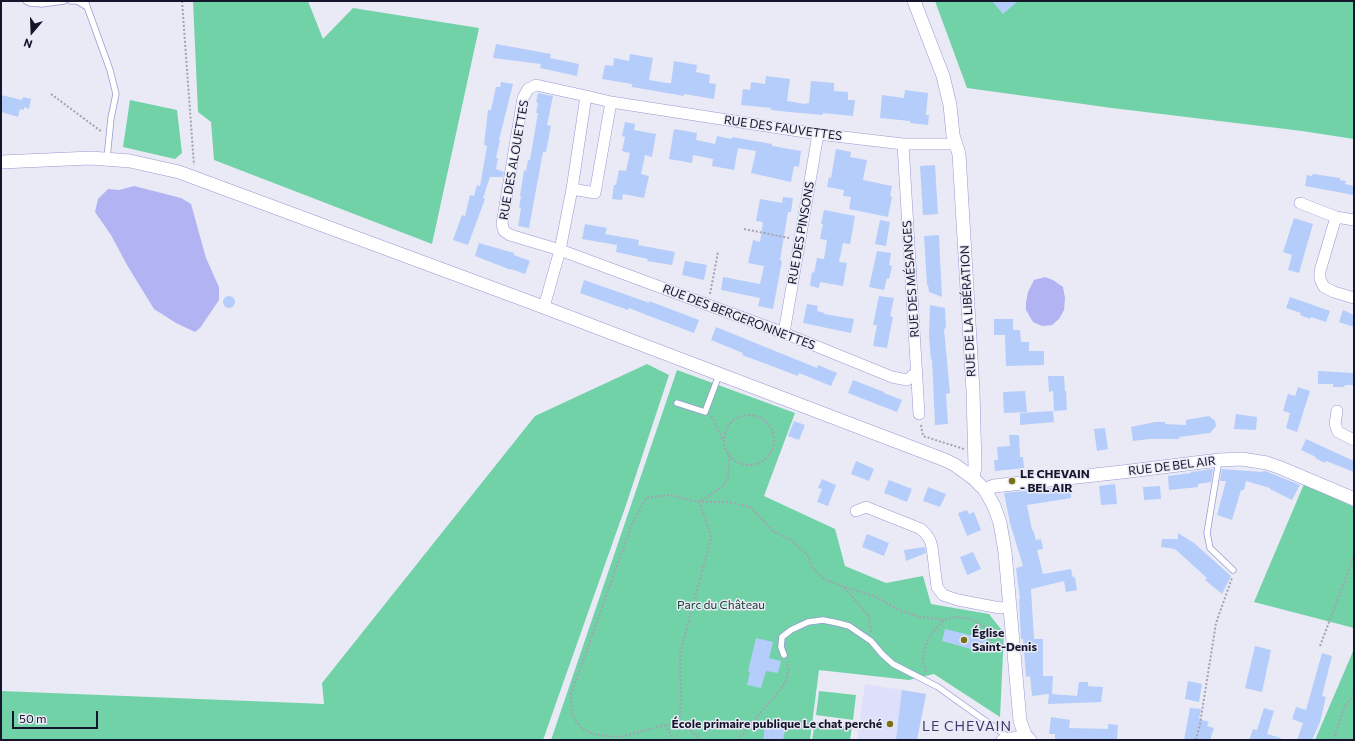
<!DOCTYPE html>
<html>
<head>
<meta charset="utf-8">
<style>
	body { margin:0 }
	#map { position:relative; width:1355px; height:741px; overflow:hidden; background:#e9eaf6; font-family:Commissioner,sans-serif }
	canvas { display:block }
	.frame { position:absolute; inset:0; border:2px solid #15152b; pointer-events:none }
	.north { position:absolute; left:12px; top:12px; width:40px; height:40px; -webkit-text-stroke:3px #e9eaf6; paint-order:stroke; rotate:199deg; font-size:11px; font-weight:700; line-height:16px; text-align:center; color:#15152b }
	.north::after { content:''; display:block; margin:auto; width:14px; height:18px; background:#15152b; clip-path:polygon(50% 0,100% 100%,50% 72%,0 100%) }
	.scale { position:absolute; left:12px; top:711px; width:86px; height:18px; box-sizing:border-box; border:2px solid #15152b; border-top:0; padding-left:5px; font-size:12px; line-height:14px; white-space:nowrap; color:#15152b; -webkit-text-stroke:3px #e9eaf6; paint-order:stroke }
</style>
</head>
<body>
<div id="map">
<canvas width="1355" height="741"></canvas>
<div class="frame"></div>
<div class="north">N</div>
<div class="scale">50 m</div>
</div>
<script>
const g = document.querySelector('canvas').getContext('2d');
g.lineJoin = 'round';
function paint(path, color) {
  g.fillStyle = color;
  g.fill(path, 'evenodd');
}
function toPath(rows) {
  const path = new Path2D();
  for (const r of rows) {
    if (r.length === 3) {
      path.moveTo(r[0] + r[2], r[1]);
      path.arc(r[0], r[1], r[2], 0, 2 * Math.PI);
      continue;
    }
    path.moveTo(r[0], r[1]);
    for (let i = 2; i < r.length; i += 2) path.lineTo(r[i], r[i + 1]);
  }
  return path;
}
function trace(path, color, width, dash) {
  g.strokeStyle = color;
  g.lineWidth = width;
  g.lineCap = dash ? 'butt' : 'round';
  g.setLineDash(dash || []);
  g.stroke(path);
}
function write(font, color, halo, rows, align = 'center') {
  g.font = font + ' Commissioner,sans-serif';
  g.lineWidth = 3;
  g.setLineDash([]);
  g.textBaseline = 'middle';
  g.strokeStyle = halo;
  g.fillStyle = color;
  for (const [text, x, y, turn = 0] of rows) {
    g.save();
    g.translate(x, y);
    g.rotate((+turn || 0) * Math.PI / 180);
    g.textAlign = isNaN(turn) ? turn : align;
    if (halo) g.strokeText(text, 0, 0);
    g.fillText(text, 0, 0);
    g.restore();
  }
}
paint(toPath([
	[865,684,926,694,917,740,857,740]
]), '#dddffb');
paint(toPath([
	[193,1,308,1,323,39,353,8,479,28,432,244,214,160,211,122,198,112],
	[935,1,1354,1,1354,139,1302,131,1112,108,967,88],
	[130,100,177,110,182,153,175,159,123,147],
	[647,364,669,375,626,505,543,740,1,740,1,691,324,704,322,683,535,416],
	[677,370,795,413,764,496,835,529,845,566,886,583,923,576,931,604,989,614,1004,633,1000,717,934,674,909,680,819,670,810,740,551,740],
	[1304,484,1354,507,1354,628,1254,602],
	[1354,649,1354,740,1315,740],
	[819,691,856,695,853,720,816,715],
	[815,722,852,727,850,740,812,740]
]), '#71d2a7');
paint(toPath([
	[134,186,181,198,191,204,206,258,219,287,219,300,200,328,195,332,176,323,154,309,127,265,111,235,95,212,98,199,108,189,119,190],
	[1045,277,1053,280,1063,287,1065,298,1064,310,1059,319,1052,325,1042,326,1033,322,1026,310,1026,302,1028,292,1034,280]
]), '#b2b3f3');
paint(toPath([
	[992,1,1018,1,1003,14],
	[496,44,551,54,550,58,579,64,577,76,540,68,541,64,493,58],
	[630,54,653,58,649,80,667,83,671,83,674,61,697,65,696,72,710,75,709,83,716,84,714,99,684,94,684,96,632,87,632,84,602,79,605,65,613,66,614,58,629,61],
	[766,76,790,79,787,101,805,104,809,103,811,81,834,83,834,91,848,92,848,100,855,100,853,116,823,113,823,115,789,112,771,110,771,108,741,105,743,89,750,90,751,82,765,84],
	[501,82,513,84,499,140,500,140,496,158,498,158,496,169,504,172,503,177,490,177,483,198,485,199,468,245,453,240,462,215,465,216,470,195,474,196,477,185,480,186,487,146,484,145,488,110,491,110,496,87,500,87],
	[905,90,928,93,926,115,929,115,928,125,910,123,910,121,880,118,882,95,904,98],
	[538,93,553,96,547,125,551,126,546,152,543,152,529,228,518,226,521,208,519,207,521,197,520,196,524,170,526,171,528,160,530,160,538,113,536,113,538,103,536,102],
	[1,95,22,100,23,97,31,99,29,109,24,107,24,110,20,109,18,117,1,112],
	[625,122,635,124,634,130,656,134,652,157,645,155,643,165,641,174,649,176,644,198,623,194,622,200,612,199,614,185,616,185,619,170,626,171,630,153,622,151,625,137,622,136],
	[674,129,697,133,696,140,706,142,715,144,717,136,732,139,732,137,772,144,772,146,801,151,799,167,794,166,791,182,751,173,756,151,738,148,734,170,712,166,713,159,693,155,692,163,669,159],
	[836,149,851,152,850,157,867,160,863,180,892,186,890,196,892,197,888,217,849,209,851,197,843,196,844,190,827,187,829,177,831,178],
	[935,165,938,214,923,215,920,166],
	[1313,174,1340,178,1340,180,1346,181,1345,184,1354,186,1354,195,1305,186,1307,175,1312,176],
	[783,197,793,198,791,212,788,212,780,260,782,261,773,309,758,306,760,298,721,290,723,277,760,284,764,266,748,263,753,240,760,242,763,222,756,221,760,199,782,203],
	[824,210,855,216,850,244,843,243,839,262,847,263,843,286,820,282,819,288,810,286,812,272,814,273,817,258,824,259,827,240,820,239,823,224,821,224],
	[1294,218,1313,224,1299,273,1288,270,1292,255,1283,252],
	[880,220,890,222,886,246,875,244],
	[585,224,607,228,605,234,639,240,638,245,675,252,672,265,647,261,648,259,616,252,617,245,582,239],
	[939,235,940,259,942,297,929,292,928,285,927,285,924,236],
	[479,243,514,253,514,255,530,261,525,274,511,269,511,270,475,256],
	[877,251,891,253,889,265,892,266,889,279,887,278,884,290,869,287],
	[685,261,707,265,704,280,682,275],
	[584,280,644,301,649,303,649,301,699,320,694,333,644,314,629,308,628,310,580,293],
	[879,296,894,298,890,316,893,317,887,348,873,346,877,325,873,325],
	[229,302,6],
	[1290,297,1330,311,1326,322,1311,317,1310,319,1300,315,1301,313,1286,308],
	[807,304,818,306,817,311,825,313,824,314,854,319,851,333,803,323],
	[930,305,945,308,946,328,944,329,950,393,946,394,948,424,935,425,932,359,931,360,929,336],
	[1343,310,1354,315,1354,327,1339,322],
	[994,319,1013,319,1013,330,1020,330,1021,342,1029,342,1029,351,1044,351,1044,365,1006,366,1005,335,994,335],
	[716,327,817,368,818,365,837,373,831,386,799,373,798,376,777,368,742,355,743,353,711,340],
	[1318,371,1354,373,1354,385,1345,385,1344,387,1333,387,1333,384,1318,384],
	[1048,376,1064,376,1065,391,1066,391,1067,410,1054,411,1053,391,1049,392],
	[853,380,884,392,884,393,902,400,897,412,848,393],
	[1298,387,1310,391,1297,432,1286,428,1290,413,1283,411,1288,394,1295,396],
	[1025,391,1027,412,1004,413,1003,392],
	[1053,411,1054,422,1020,425,1020,413],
	[1236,414,1257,417,1256,430,1234,429],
	[1209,416,1215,421,1216,426,1210,433,1179,437,1179,439,1149,439,1133,441,1131,427,1155,422,1165,422,1165,424,1186,425,1186,420],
	[794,421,805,425,799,440,788,436],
	[1105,428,1108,449,1097,451,1094,429],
	[1009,435,1019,435,1020,457,1023,457,1024,468,995,471,994,460,998,460,997,447,1010,446],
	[1306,439,1354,461,1354,472,1326,461,1325,463,1315,458,1316,457,1301,450],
	[856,461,874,469,869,481,851,474],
	[1213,469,1211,482,1198,484,1198,487,1169,490,1168,476,1191,473,1191,472],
	[1222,469,1263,472,1263,471,1265,471,1300,485,1292,500,1270,489,1270,488,1246,481,1244,490,1241,490,1232,520,1217,515,1226,481,1220,481],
	[822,479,836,485,828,506,817,502,822,489,818,488],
	[889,480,912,489,907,502,884,493],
	[1115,484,1117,504,1101,505,1099,486],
	[1071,486,1071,498,1027,505,1032,530,1033,530,1036,540,1041,539,1043,549,1037,550,1043,574,1071,569,1073,578,1075,577,1077,590,1066,592,1064,581,1031,589,1034,639,1043,639,1043,676,1053,676,1052,694,1077,696,1079,682,1088,682,1088,686,1103,687,1101,702,1048,704,1049,694,1032,696,1030,676,1026,677,1023,639,1021,639,1019,599,1020,599,1016,568,1023,566,1010,523,1004,493],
	[1160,486,1161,499,1144,500,1143,487],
	[928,487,946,494,940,507,923,501],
	[967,510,969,514,974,512,981,530,967,536,958,513],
	[1178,533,1194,543,1231,576,1222,594,1205,580,1207,578,1175,549,1161,547,1162,539,1178,539],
	[867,534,889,543,884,556,862,547],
	[925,547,926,553,906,561,904,550],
	[973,552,981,569,967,575,960,557],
	[945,629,986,639,982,652,942,641],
	[756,638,773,642,769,658,781,661,778,673,766,671,761,688,747,685,750,672,748,671],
	[1255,646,1271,650,1262,692,1245,688],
	[1322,653,1332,656,1322,696,1326,697,1320,722,1312,740,1297,740,1303,723,1292,719,1296,707,1306,710],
	[1188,681,1202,684,1199,702,1185,699],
	[902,690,926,694,917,740,896,740],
	[1190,708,1201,709,1199,719,1209,722,1207,726,1214,728,1210,740,1184,740],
	[1264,708,1274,711,1267,734,1281,738,1280,740,1249,740,1253,729,1257,730],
	[1051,717,1070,720,1069,728,1108,729,1108,724,1118,725,1117,740,1055,739,1055,734,1049,734],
	[765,726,785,730,783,740,763,740]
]), '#b5cdfb');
const service = toPath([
	[26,1,30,3,42,4,64,1],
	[71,1,77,1,87,7],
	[85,1,110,70,116,94,111,118,107,158],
	[677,403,705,412,719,375],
	[1219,460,1207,533,1210,548,1233,570],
	[784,655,781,647,782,637,791,630,808,622,823,620,838,623,849,626,871,641,882,654,893,664,938,687,1008,737]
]);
const minor = toPath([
	[586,96,536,85,528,89,523,98,502,224,504,231,510,235,560,250,784,333,892,377,907,380,917,372],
	[903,144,919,414],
	[572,189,595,193,611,102],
	[1300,203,1336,217],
	[1354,220,1336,217,1320,271,1320,279,1324,287,1334,292,1354,298],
	[544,307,560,250,572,189,586,96,611,102,818,134,903,144,956,144],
	[784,333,818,134],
	[1337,411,1335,424,1338,432,1354,440],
	[856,511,866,507,921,529,926,534,930,540,932,547,937,587,943,595,958,600,1000,608,1010,607],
	[1002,740,1025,735]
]);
const tertiary = toPath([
	[914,1,943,76,950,105,953,135,959,154,973,391,975,467,973,478],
	[1,162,91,158,130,161,179,172,530,302,945,460,955,465,973,478,985,490,994,506,1000,523,1005,552,1020,721,1025,735,1030,740],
	[985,490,994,486,1122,472,1219,460,1242,459,1267,463,1281,468,1354,499]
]);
trace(service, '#9798d3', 7);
trace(minor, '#9798d3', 12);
trace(tertiary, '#9798d3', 14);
trace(toPath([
	[182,1,194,165],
	[51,94,102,132],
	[744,229,789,238],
	[710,294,718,252],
	[749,440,25],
	[711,416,714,420,719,432,724,442],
	[921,425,923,436,964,449],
	[845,587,876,597,897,609,920,617,944,620],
	[1320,646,1354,556],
	[926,672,923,662,924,651,928,639,935,629,944,620,955,617,966,618,976,622,985,627,990,635,990,643],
	[665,725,674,740],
	[679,725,681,698,680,653,711,539,711,535,699,502,723,486,728,477,729,462,728,452],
	[701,740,691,731,679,725,665,725,620,737,606,736,594,734,581,728,572,715,571,694,632,524,646,498,669,495,699,502,729,502,750,507,773,531,791,540,800,548,807,554,812,567,824,579,844,587,868,615,871,632],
	[737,740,781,689,786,680,789,669,786,662],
	[1196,740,1200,724,1216,623,1232,578],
	[1335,740,1335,735,1345,706,1354,695]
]), '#a2a3b2', 2, [2, 2]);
trace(service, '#fff', 5.5);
trace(minor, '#fff', 11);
trace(tertiary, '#fff', 13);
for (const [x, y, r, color] of [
	[1012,481,4,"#7a7112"],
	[964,640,4,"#7a7112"],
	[890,724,4,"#7a7112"]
]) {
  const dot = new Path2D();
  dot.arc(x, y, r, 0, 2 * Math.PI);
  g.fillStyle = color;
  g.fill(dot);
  trace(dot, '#e9eaf6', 1.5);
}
write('12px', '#15152b', '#e9eaf6', [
	["RUE DES FAUVETTES",783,128,8],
	["RUE DES ALOUETTES",514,160,-80],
	["RUE DES PINSONS",801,233,-80],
	["RUE DES MÉSANGES",911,279,-94],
	["RUE DE LA LIBÉRATION",968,311,-93],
	["RUE DES BERGERONNETTES",739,317,21],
	["RUE DE BEL AIR",1172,466,-7]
]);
write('bold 12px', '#15152b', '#e9eaf6', [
	["LE CHEVAIN",1020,474],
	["- BEL AIR",1020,488],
	["Église",972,633],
	["Saint-Denis",972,647],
	["École primaire publique Le chat perché",882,724,"right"]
], 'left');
write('12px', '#16412f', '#e9eaf6', [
	["Parc du Château",721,605]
]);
g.letterSpacing = '1px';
write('14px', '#3c3a6e', '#e9eaf6', [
	["LE CHEVAIN",967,726]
]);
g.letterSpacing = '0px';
</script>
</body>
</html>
